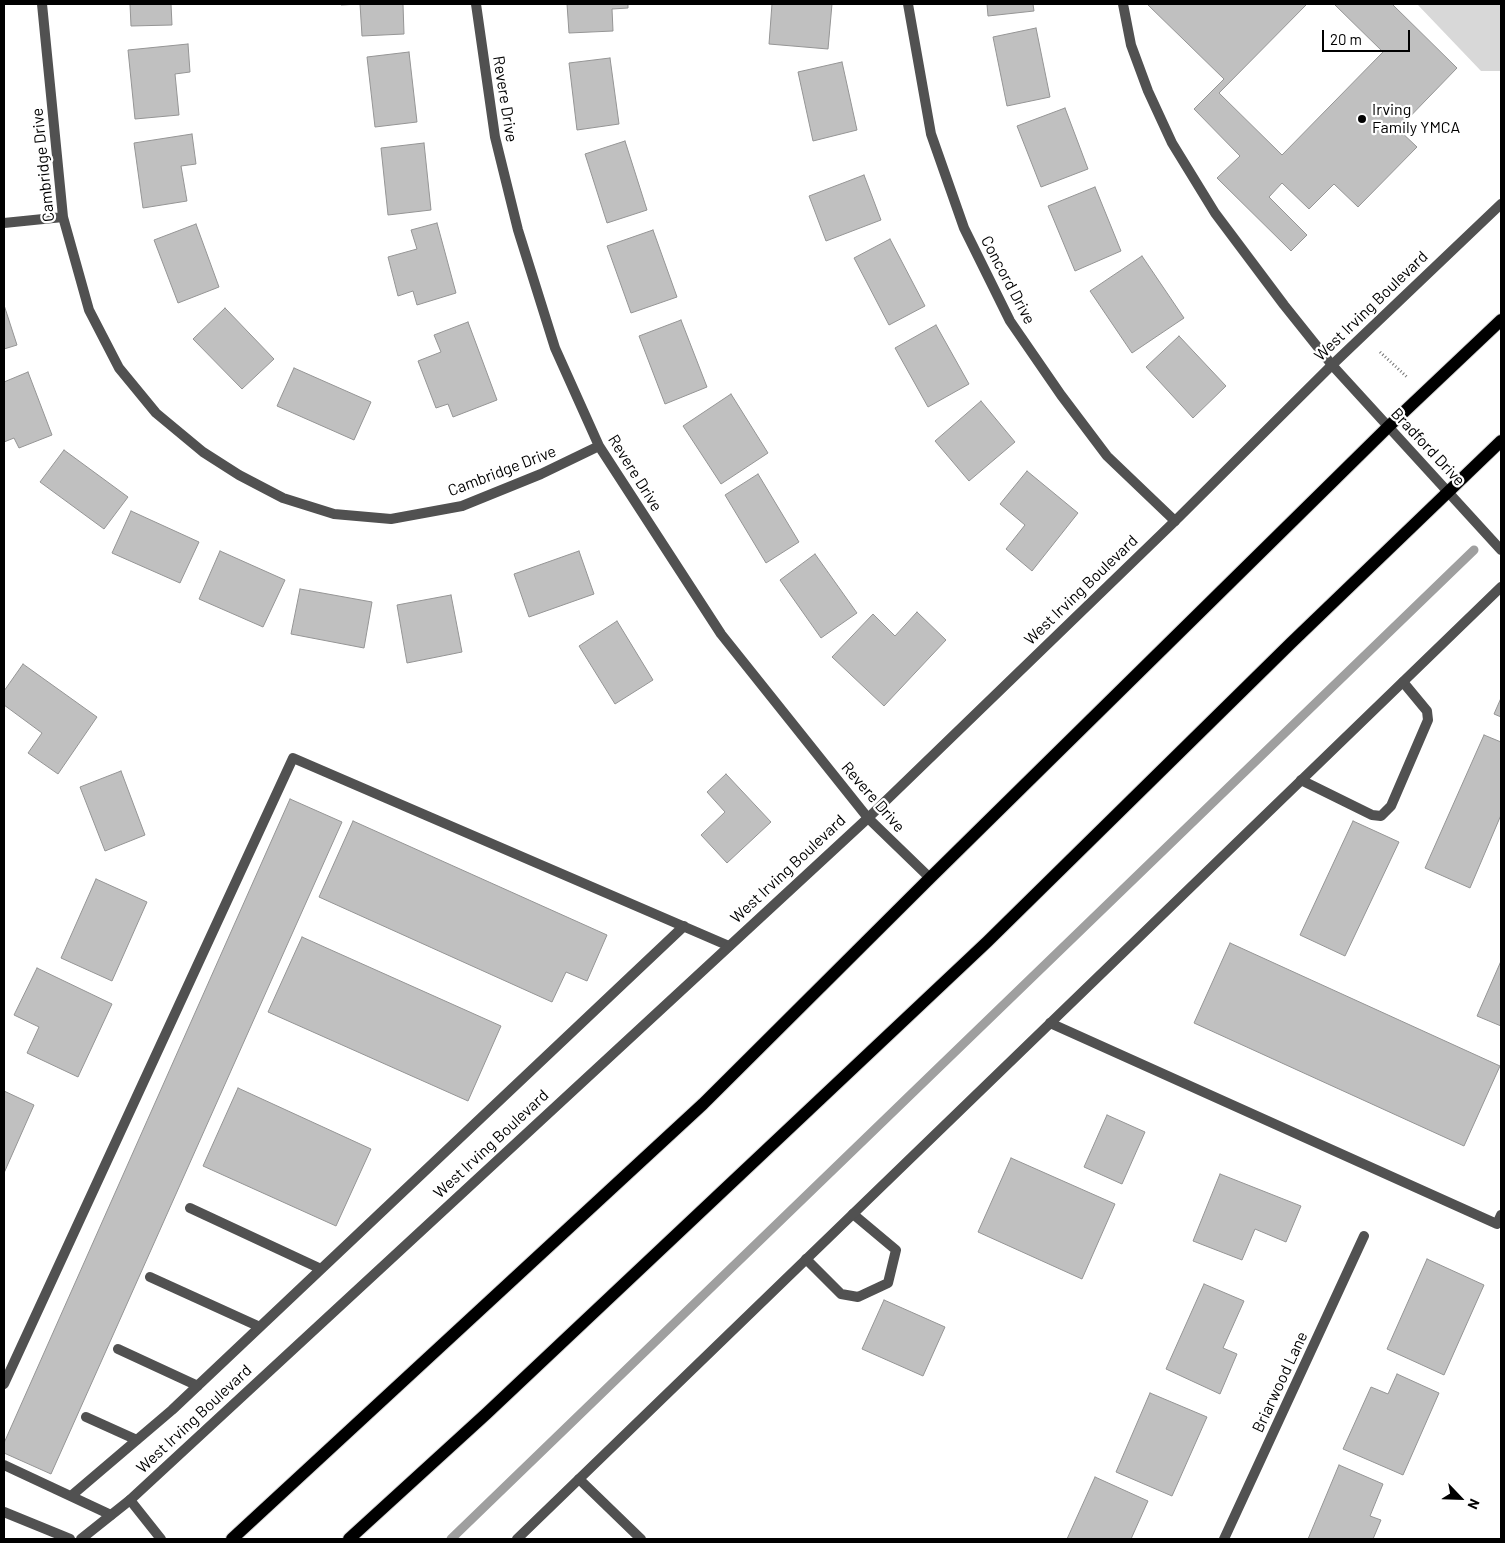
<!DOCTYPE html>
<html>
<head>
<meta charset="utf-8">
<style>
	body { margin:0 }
	#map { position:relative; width:1505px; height:1543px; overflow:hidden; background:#fff; font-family:Barlow,sans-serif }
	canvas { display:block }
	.frame { position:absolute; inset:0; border:5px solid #000; pointer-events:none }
	.north { position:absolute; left:1435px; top:1473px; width:50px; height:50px; -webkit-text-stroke:4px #fff; paint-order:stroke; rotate:114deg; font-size:14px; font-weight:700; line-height:20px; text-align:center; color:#000 }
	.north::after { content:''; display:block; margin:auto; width:18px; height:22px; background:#000; clip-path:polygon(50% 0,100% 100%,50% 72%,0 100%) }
	.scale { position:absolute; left:1322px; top:30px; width:88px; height:22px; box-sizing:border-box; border:2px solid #000; border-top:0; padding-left:6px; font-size:15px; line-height:18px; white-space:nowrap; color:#000; -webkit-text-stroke:4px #fff; paint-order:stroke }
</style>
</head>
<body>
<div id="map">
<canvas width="1505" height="1543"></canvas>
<div class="frame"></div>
<div class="north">N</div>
<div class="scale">20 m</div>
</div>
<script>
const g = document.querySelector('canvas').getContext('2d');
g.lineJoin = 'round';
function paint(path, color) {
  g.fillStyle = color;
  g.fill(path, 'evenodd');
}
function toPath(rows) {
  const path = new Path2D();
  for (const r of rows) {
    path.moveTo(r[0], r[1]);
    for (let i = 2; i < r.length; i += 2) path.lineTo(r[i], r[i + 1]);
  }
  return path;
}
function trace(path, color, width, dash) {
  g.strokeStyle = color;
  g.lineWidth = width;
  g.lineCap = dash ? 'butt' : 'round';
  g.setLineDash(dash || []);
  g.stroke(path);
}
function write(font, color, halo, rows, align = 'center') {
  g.font = font + ' Barlow,sans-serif';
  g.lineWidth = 4.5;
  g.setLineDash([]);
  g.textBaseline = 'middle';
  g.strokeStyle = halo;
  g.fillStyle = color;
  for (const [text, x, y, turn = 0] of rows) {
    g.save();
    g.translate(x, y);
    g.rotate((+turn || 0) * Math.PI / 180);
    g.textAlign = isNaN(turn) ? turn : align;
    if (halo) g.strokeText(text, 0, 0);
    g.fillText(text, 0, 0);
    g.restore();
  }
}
paint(toPath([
	[1417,4,1501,4,1501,71,1481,71]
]), '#d8d8d8');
trace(toPath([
	[451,1539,1474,550]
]), '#9f9f9f', 9);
const building = toPath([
	[130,4,171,4,172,25,131,26,130,4],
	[341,4,403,4,404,34,362,36,360,4,341,5,341,4],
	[567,4,628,4,628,8,612,9,613,31,569,33,567,4],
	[772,4,832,4,828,49,769,44,772,4],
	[987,4,1033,4,1034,11,988,16,987,4],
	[1147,4,1307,4,1219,93,1282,155,1383,52,1334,4,1392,4,1457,68,1398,129,1417,147,1358,207,1334,184,1309,209,1282,183,1269,197,1307,235,1291,251,1217,178,1240,156,1194,109,1224,79,1147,4],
	[1036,28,1050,97,1007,106,993,37,1036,28],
	[188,44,190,72,175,74,179,115,135,119,128,50,188,44],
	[409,52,417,122,375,127,367,57,409,52],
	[610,58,619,124,577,130,569,63,610,58],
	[842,62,857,130,813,141,798,72,842,62],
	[1065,108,1088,169,1041,187,1017,126,1065,108],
	[192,134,196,164,181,166,187,201,143,208,134,143,192,134],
	[625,141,647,210,607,223,585,154,625,141],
	[424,143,431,210,388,215,381,148,424,143],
	[864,175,881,220,826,241,809,196,864,175],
	[1095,187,1121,251,1075,271,1048,206,1095,187],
	[437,223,456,293,417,305,413,291,398,296,388,257,417,249,411,230,437,223],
	[196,224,219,287,178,303,154,240,196,224],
	[653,230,677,297,631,313,607,246,653,230],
	[890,239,925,306,889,325,854,258,890,239],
	[1142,256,1184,318,1132,353,1090,291,1142,256],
	[4,305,17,345,4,349,4,305],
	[225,308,274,359,242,389,193,339,225,308],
	[681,320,707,387,665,404,639,336,681,320],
	[468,322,497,400,453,417,448,404,436,408,418,361,441,352,434,335,468,322],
	[936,325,969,384,928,407,895,348,936,325],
	[1179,336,1226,386,1193,418,1146,367,1179,336],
	[294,368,371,402,354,440,277,406,294,368],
	[28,372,52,435,19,448,14,438,4,442,4,382,28,372],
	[731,394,768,453,721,484,683,426,731,394],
	[981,401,1015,442,969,481,935,441,981,401],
	[64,450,128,497,104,529,40,482,64,450],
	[1027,471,1078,513,1032,571,1006,549,1025,525,1000,504,1027,471],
	[758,474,799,542,766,563,725,495,758,474],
	[131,511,199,542,180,583,112,553,131,511],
	[220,551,285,580,263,627,199,599,220,551],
	[579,551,594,594,529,617,514,574,579,551],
	[815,554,857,613,821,638,780,580,815,554],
	[300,589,372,602,364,648,291,634,300,589],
	[451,595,462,652,407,663,397,605,451,595],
	[917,612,946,640,884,706,832,657,873,614,895,636,917,612],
	[617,621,653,680,615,704,579,646,617,621],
	[23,664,97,717,58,774,28,753,42,733,4,705,4,691,23,664],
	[1501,698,1501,717,1494,714,1501,698],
	[1484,735,1501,742,1501,815,1470,888,1425,868,1484,735],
	[121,771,145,835,105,851,80,787,121,771],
	[726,774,771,822,727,863,701,835,725,812,707,792,726,774],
	[290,799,342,822,51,1474,4,1453,4,1443,290,799],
	[353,821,607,935,587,981,566,972,552,1002,319,897,353,821],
	[1353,821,1399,842,1345,956,1300,935,1353,821],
	[96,879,147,902,112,981,61,958,96,879],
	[302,937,501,1026,468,1101,268,1012,302,937],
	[1230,943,1500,1066,1464,1146,1194,1023,1230,943],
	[1501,961,1501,1026,1477,1016,1501,961],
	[37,968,112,1004,78,1077,27,1053,39,1027,14,1015,37,968],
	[238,1088,371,1149,336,1226,203,1166,238,1088],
	[4,1091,34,1105,4,1173,4,1091],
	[1107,1115,1145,1132,1122,1184,1084,1167,1107,1115],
	[1011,1158,1115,1204,1082,1279,978,1232,1011,1158],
	[1220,1174,1301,1206,1286,1242,1255,1229,1242,1260,1193,1241,1220,1174],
	[1427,1259,1484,1285,1444,1375,1387,1349,1427,1259],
	[1204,1284,1244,1301,1223,1348,1237,1354,1220,1394,1166,1369,1204,1284],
	[884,1300,945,1327,923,1376,862,1349,884,1300],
	[1397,1374,1439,1393,1403,1475,1343,1449,1371,1387,1388,1394,1397,1374],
	[1150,1393,1207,1417,1172,1496,1116,1472,1150,1393],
	[1339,1465,1383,1484,1370,1516,1381,1520,1373,1539,1308,1539,1339,1465],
	[1095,1477,1148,1501,1131,1539,1067,1539,1095,1477]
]);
paint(building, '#c0c0c0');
trace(building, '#959595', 1);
const primary = toPath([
	[232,1539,703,1104,930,878,1388,427,1501,320],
	[349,1539,486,1414,987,942,1291,643,1501,441]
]);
trace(primary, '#dbdbdb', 14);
trace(toPath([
	[1380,352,1408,378]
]), '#737373', 3, [1, 2.5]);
trace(toPath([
	[1123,4,1131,45,1148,91,1172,143,1215,213,1284,305,1332,365],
	[1301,780,1372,815,1381,816,1391,806,1428,720,1427,711,1403,682],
	[1050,1023,1497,1224,1501,1215],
	[190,1208,321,1269],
	[806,1259,841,1294,858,1297,888,1283,896,1250,853,1214],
	[150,1277,260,1327],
	[118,1349,198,1386],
	[4,1384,293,758,729,946],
	[86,1417,137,1440],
	[4,1465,111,1515],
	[579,1479,641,1539],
	[71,1496,172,1410,684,926],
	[4,1512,70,1539]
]), '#515151', 10);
trace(toPath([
	[42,4,63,217,89,310,119,368,156,413,203,452,239,475,283,498,334,514,391,519,462,506,541,474,599,446],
	[476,4,495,137,518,230,555,348,599,446,721,634,868,818,930,878],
	[908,4,931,134,964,228,1010,321,1061,395,1107,456,1175,521],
	[4,223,63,217],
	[1332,365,1501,550],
	[130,1500,161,1539],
	[1224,1539,1364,1236]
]), '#515151', 10);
trace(toPath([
	[81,1539,130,1500,868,818,1175,521,1332,365,1501,204],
	[517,1539,1501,587]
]), '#515151', 10);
trace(primary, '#000', 12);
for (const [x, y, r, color] of [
	[1362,119,5,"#000"]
]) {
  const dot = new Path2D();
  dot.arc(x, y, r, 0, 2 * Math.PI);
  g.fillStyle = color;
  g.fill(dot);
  trace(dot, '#fff', 2);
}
write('16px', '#000', '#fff', [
	["Revere Drive",505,99,81],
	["Cambridge Drive",43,165,-96],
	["Concord Drive",1008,280,62],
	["West Irving Boulevard",1371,306,-44],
	["Bradford Drive",1428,447,47],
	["Cambridge Drive",502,471,-21],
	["Revere Drive",635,473,58],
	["West Irving Boulevard",1081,590,-44],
	["Revere Drive",873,797,49],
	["West Irving Boulevard",788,869,-43],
	["West Irving Boulevard",491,1144,-43],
	["Briarwood Lane",1280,1382,-65],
	["West Irving Boulevard",194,1419,-43]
]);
write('16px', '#000', '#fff', [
	["Irving",1372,110],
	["Family YMCA",1372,128]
], 'left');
</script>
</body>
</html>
